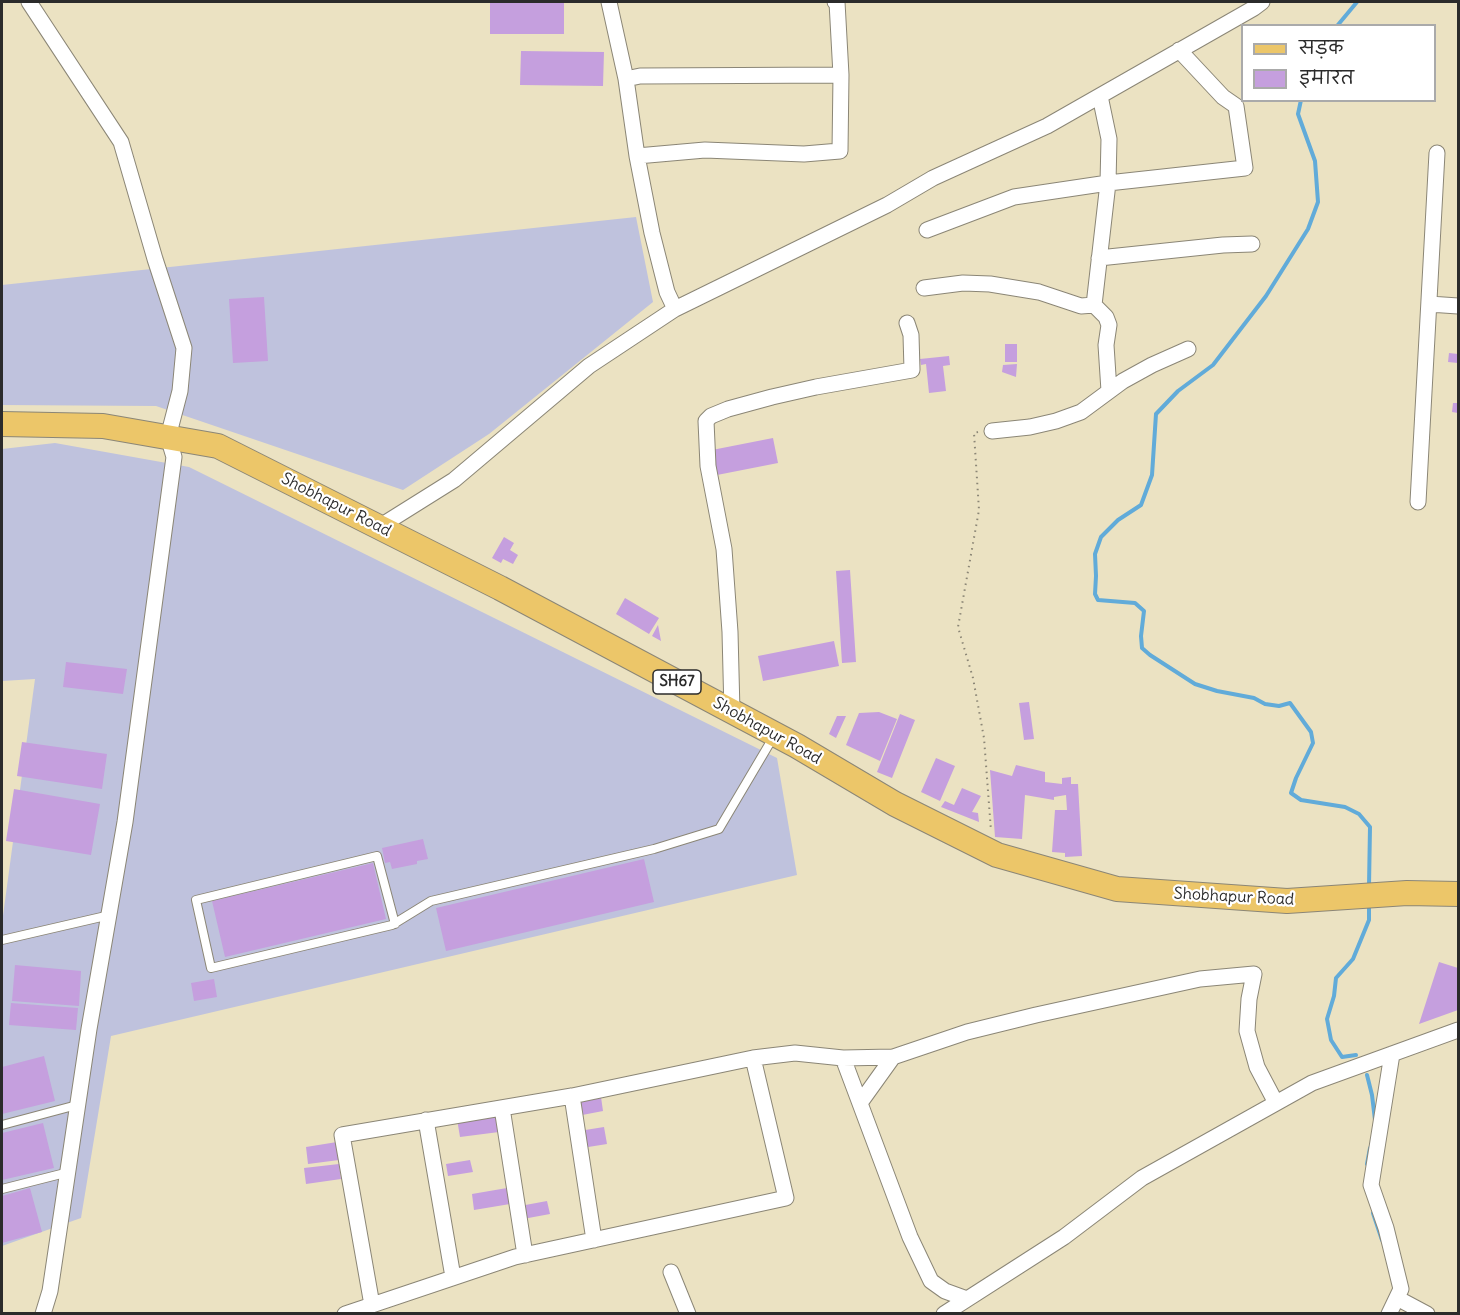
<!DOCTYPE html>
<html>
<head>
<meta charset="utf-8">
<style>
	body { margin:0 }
	#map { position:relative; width:1460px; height:1315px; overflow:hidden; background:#ebe2c2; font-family:Delius,"Playpen Sans Deva",sans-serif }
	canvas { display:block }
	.frame { position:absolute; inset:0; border:3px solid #2b2b2b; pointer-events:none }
	.legend { position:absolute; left:1241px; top:24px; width:195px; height:78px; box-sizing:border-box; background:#fff; border:2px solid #aaa; margin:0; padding:8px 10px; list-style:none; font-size:18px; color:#2b2b2b }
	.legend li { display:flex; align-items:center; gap:12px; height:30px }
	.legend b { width:30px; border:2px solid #aaa }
</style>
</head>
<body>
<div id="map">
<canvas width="1460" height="1315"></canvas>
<div class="frame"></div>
<ul class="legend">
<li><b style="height:8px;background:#ecc669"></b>सड़क</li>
<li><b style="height:16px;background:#c59fde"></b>इमारत</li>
</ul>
</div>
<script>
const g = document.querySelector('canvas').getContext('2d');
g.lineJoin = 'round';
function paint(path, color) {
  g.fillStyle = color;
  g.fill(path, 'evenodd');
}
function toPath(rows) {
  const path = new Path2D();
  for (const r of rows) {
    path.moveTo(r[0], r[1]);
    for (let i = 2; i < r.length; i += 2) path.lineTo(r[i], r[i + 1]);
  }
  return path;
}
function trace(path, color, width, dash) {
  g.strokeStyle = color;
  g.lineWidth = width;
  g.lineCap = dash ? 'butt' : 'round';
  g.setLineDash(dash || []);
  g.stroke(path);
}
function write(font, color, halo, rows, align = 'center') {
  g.font = font + ' Delius,sans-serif';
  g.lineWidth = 4.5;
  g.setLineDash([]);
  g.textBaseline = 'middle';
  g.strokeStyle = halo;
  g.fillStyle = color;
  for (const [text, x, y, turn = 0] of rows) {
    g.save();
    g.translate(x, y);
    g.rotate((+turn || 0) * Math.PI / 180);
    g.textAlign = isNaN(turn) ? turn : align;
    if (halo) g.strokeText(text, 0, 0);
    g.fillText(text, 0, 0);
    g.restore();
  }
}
paint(toPath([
	[636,217,653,302,489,434,403,490,156,406,2,405,2,285],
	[55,443,189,467,777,758,797,875,111,1036,81,1218,2,1246,2,923,35,679,2,681,2,449]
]), '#bfc2dd');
trace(toPath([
	[1337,26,1357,2],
	[1301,100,1298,114,1315,161,1318,202,1308,229,1266,296,1213,365,1178,391,1156,414,1152,475,1141,505,1118,520,1101,537,1095,554,1096,576,1095,594,1098,600,1135,603,1144,611,1141,636,1142,648,1150,655,1195,684,1217,691,1254,698,1265,704,1279,706,1290,703,1311,732,1313,743,1296,778,1291,793,1301,800,1345,807,1359,814,1370,827,1369,886],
	[1356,1055,1342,1057,1331,1040,1327,1019,1334,996,1336,978,1353,959,1369,920,1369,905],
	[1367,1075,1372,1095,1375,1120],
	[1367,1164,1370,1148],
	[1373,1213,1382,1240]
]), '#61abd9', 4);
paint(toPath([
	[490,2,564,2,564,34,490,34],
	[521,51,604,52,603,86,520,85],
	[264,297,268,361,233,363,229,299],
	[1005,344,1017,344,1017,362,1005,362],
	[1449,353,1458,354,1458,363,1448,362],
	[949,356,950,365,943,366,946,391,929,393,926,364,921,365,920,359],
	[1017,364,1016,377,1002,372,1003,365],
	[1453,403,1458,403,1458,413,1452,412],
	[773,438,778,463,717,475,712,450],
	[504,537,514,543,510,550,518,555,513,564,503,559,501,563,492,558],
	[850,570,856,662,842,663,836,571],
	[625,598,659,618,649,634,616,614],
	[658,625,661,641,652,636],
	[834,641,839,666,763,681,758,656],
	[66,662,127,669,123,694,63,687],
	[1029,702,1034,739,1024,740,1019,703],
	[879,712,897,719,880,761,846,745,859,713],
	[900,714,915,720,892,778,877,772],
	[837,716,846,716,836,738,829,734],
	[22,742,107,754,102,789,17,776],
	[936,758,955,766,940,801,921,792],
	[1016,765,1045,772,1045,782,1062,784,1062,778,1071,777,1071,784,1078,784,1082,856,1065,857,1065,853,1052,852,1055,810,1067,810,1066,795,1054,797,1054,800,1025,795,1022,839,995,837,990,770,1012,776],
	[962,788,981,796,972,812,978,813,979,822,941,807,945,801,954,805],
	[14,789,100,804,91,855,6,841],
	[423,839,428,859,417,861,417,864,392,869,390,862,385,863,382,848],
	[644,859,654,902,446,951,436,908],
	[373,863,386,919,225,957,212,901],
	[1439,962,1458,968,1458,1010,1419,1024],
	[15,965,81,971,79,1006,12,1001],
	[214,979,217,997,194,1001,191,983],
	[11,1003,78,1008,76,1030,9,1025],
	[44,1056,55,1101,2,1114,2,1067],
	[601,1097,603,1111,577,1116,574,1101],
	[495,1113,499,1132,460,1137,457,1119],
	[43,1123,54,1168,2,1180,2,1133],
	[604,1127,607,1144,582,1148,579,1131],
	[337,1142,339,1160,308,1164,306,1147],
	[470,1160,473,1172,448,1176,446,1164],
	[339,1164,341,1179,306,1184,304,1168],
	[30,1188,42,1232,2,1243,2,1196],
	[507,1188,510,1204,474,1210,472,1194],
	[547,1201,550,1214,523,1219,520,1206]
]), '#c59fde');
const service = toPath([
	[395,924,377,856,196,900,211,968,392,925,431,901,654,849,719,829,774,736],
	[2,940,110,915],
	[2,1125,77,1105],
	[2,1189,69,1172]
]);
const minor = toPath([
	[29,2,121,142,155,259,184,348,180,391,168,437,174,457,125,822,89,1029,50,1291,43,1314],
	[609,2,626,79,637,156,652,233,667,292,675,309],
	[626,79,640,76,841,75],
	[637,156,705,150,804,154,840,151,841,75,837,2,835,2],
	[927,230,1014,197,1108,183,1245,168,1236,106,1223,97,1179,50],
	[1099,258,1223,245,1252,244],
	[924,288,963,283,990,284,1039,292,1081,306,1094,305,1106,317,1109,325,1106,345,1109,391],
	[1429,304,1458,306],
	[1094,305,1108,183,1109,139,1100,96],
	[992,431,1030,427,1056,421,1081,412,1123,381,1152,365,1188,349],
	[1418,502,1437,153],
	[379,527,454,480,589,366,675,309,887,205,933,178,1047,126,1254,8,1262,2],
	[732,712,730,632,724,549,708,466,706,421,711,416,728,409,772,397,816,387,912,370,911,335,907,323],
	[843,1058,893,1057,967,1032,1036,1015,1200,979,1254,974,1249,999,1247,1031,1257,1067,1276,1103],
	[572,1096,594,1240],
	[860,1103,893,1057],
	[502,1108,525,1255],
	[426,1120,453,1277],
	[671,1272,688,1314],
	[1397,1298,1427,1314],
	[372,1305,342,1135,572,1096,753,1058,795,1053,843,1058,910,1237,931,1281,945,1291,967,1299],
	[345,1314,515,1257,786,1198,753,1058],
	[944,1314,1064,1237,1142,1178,1312,1083,1458,1030],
	[1389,1314,1401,1289,1386,1228,1371,1185,1392,1054]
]);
const primary = toPath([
	[2,424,103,426,218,446,500,588,797,746,895,804,997,855,1117,889,1287,901,1407,893,1458,894]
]);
trace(service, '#8b8676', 10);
trace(minor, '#8b8676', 17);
trace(primary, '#8b8676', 26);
trace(toPath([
	[978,432,974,433,979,510,958,627,973,678,984,738,991,831]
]), '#8b8676', 2, [1.5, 4.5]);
trace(service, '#fff', 8);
trace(minor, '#fff', 15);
trace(primary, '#ecc669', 24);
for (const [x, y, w] of [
	[677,682,48]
]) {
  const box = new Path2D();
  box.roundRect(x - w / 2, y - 12, w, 24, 4.5);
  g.fillStyle = '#fff';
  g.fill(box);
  trace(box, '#2b2b2b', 1.5);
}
write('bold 15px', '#2b2b2b', null, [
	["SH67",677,682]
]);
write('16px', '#2b2b2b', '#fff', [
	["Shobhapur Road",336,505,27],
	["Shobhapur Road",767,731,29],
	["Shobhapur Road",1234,897,3]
]);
</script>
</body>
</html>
